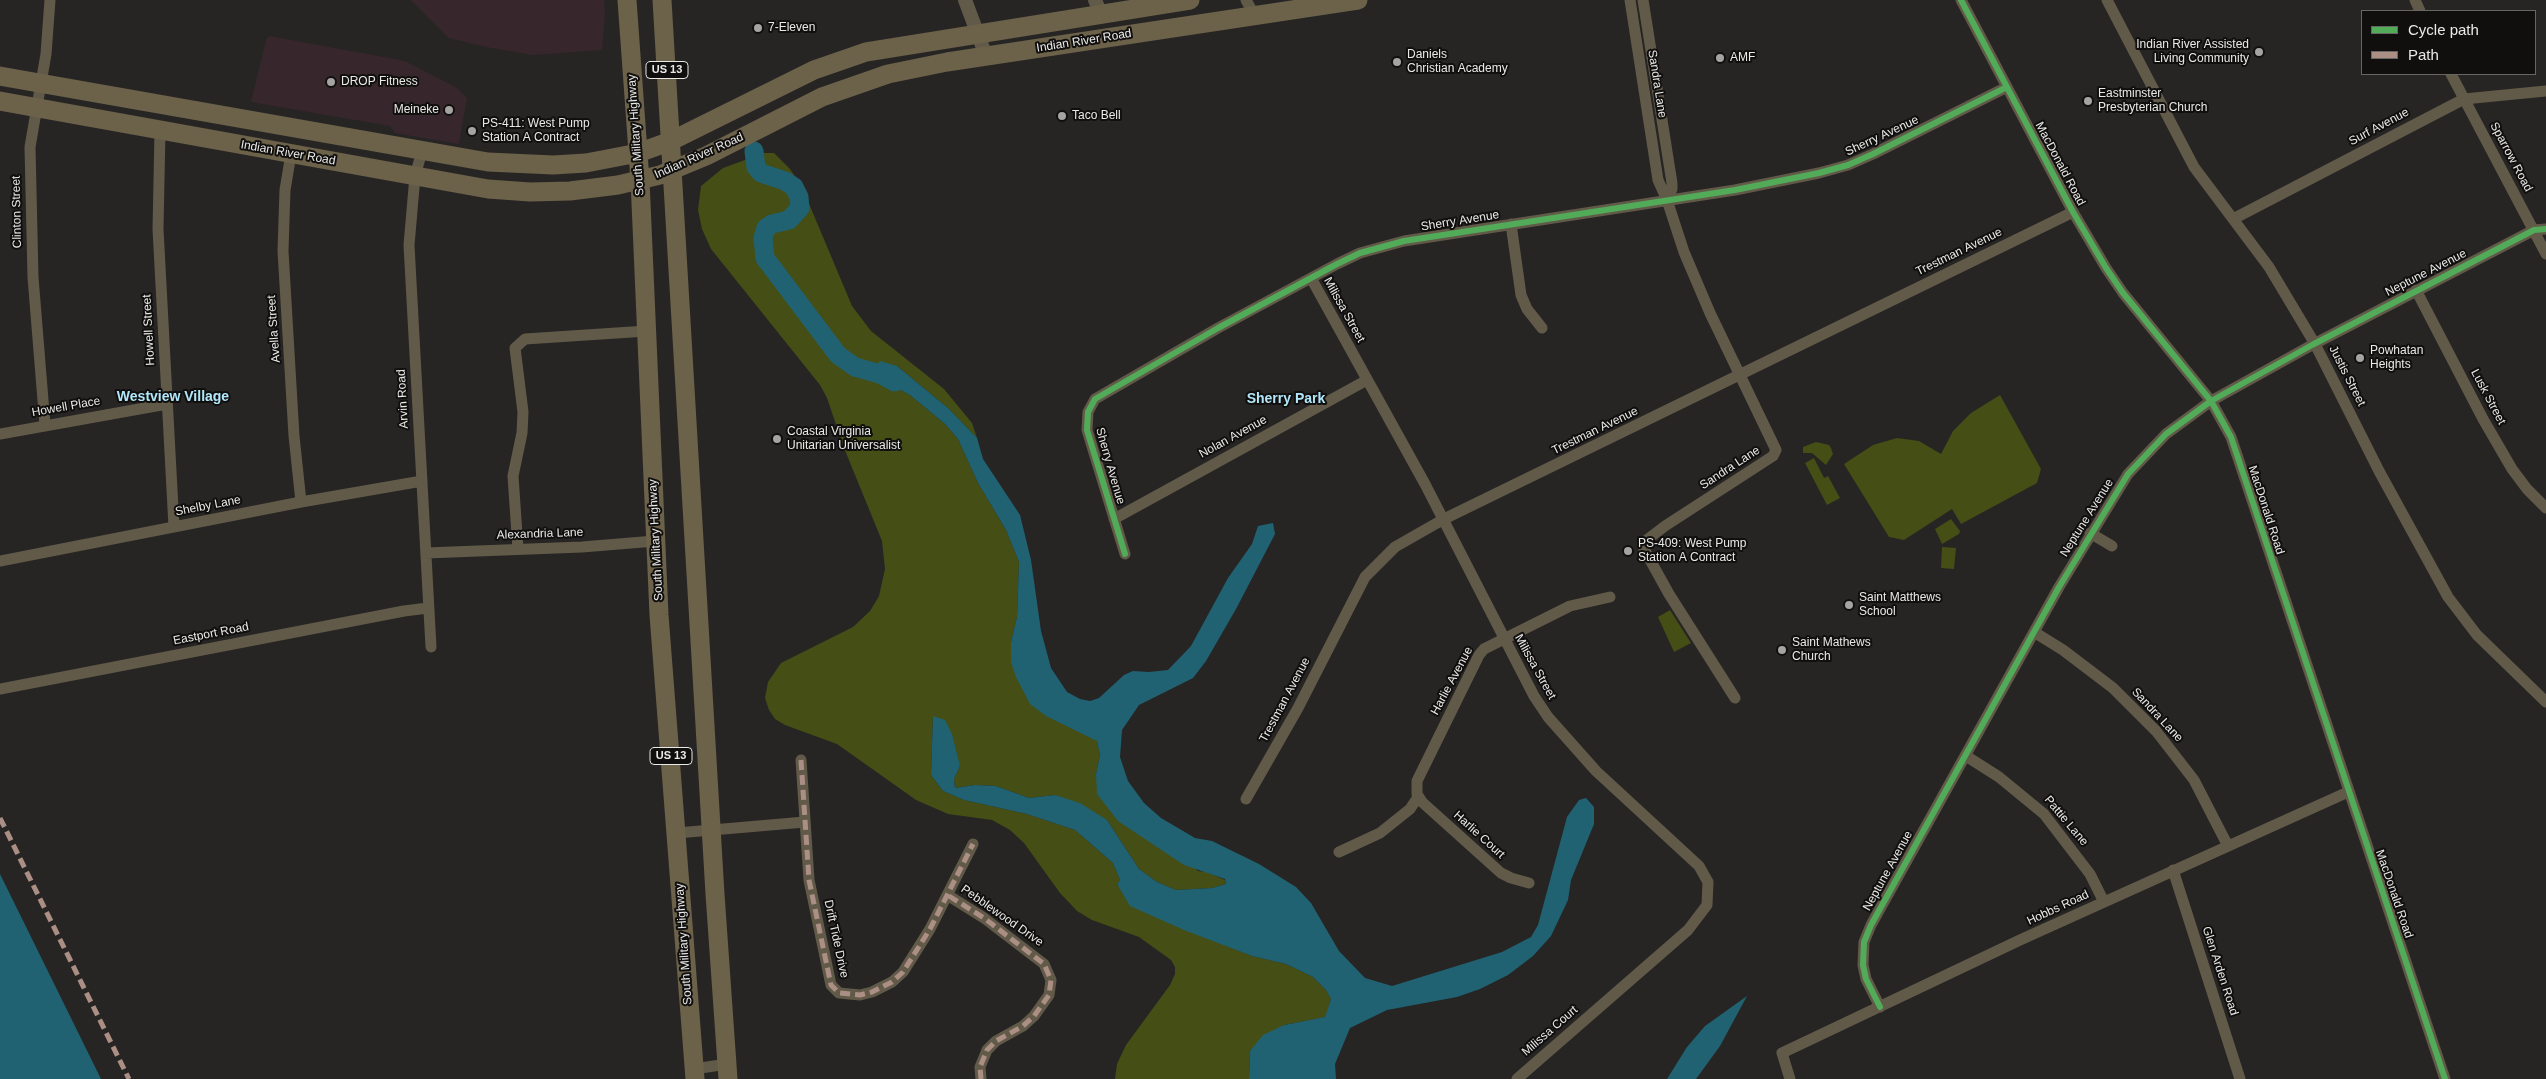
<!DOCTYPE html>
<html>
<head>
<meta charset="utf-8">
<style>
	body { margin:0 }
	#map { position:relative; width:2546px; height:1079px; overflow:hidden; background:#262524; font-family:Arial,sans-serif }
	canvas { display:block }
	.legend { position:absolute; left:2361px; top:10px; width:175px; height:65px; box-sizing:border-box; background:#100f0e; border:1px solid #676665; margin:0; padding:6px 9px; list-style:none; font-size:15px; color:#e9e9e7 }
	.legend li { display:flex; align-items:center; gap:10px; height:25px }
	.legend b { width:25px; border:1px solid #676665 }
</style>
</head>
<body>
<div id="map">
<canvas width="2546" height="1079"></canvas>
<ul class="legend">
<li><b style="height:6px;background:#51ab58"></b>Cycle path</li>
<li><b style="height:6px;background:#ac8f84"></b>Path</li>
</ul>
</div>
<script>
const g = document.querySelector('canvas').getContext('2d');
g.lineJoin = 'round';
function paint(path, color) {
  g.fillStyle = color;
  g.fill(path, 'evenodd');
}
function toPath(rows) {
  const path = new Path2D();
  for (const r of rows) {
    path.moveTo(r[0], r[1]);
    for (let i = 2; i < r.length; i += 2) path.lineTo(r[i], r[i + 1]);
  }
  return path;
}
function trace(path, color, width, dash) {
  g.strokeStyle = color;
  g.lineWidth = width;
  g.lineCap = dash ? 'butt' : 'round';
  g.setLineDash(dash || []);
  g.stroke(path);
}
function write(font, color, halo, rows, align = 'center') {
  g.font = font + ' Arial,sans-serif';
  g.lineWidth = 4;
  g.setLineDash([]);
  g.textBaseline = 'middle';
  g.strokeStyle = halo;
  g.fillStyle = color;
  for (const [text, x, y, turn = 0] of rows) {
    g.save();
    g.translate(x, y);
    g.rotate((+turn || 0) * Math.PI / 180);
    g.textAlign = isNaN(turn) ? turn : align;
    if (halo) g.strokeText(text, 0, 0);
    g.fillText(text, 0, 0);
    g.restore();
  }
}
paint(toPath([
	[411,0,604,0,605,14,602,50,533,55,486,47,449,38],
	[269,36,405,61,457,88,467,98,459,144,395,133,390,126,251,102,266,40]
]), '#37272c');
paint(toPath([
	[764,153,774,153,790,169,802,187,852,306,871,331,944,389,972,423,977,438,948,408,897,366,875,377,910,395,945,424,958,439,978,483,1006,530,1019,562,1017,617,1011,642,1097,741,1100,755,1096,774,1198,871,1207,872,1225,880,1226,884,1212,888,1176,890,1157,882,1139,869,1107,820,1055,795,1029,798,996,786,975,785,955,788,954,779,960,766,933,716,931,775,943,791,964,800,1027,814,1075,830,1113,863,1120,880,1117,885,1175,925,1252,956,1286,964,1313,977,1326,990,1331,999,1326,1017,1284,1025,1250,1051,1249,1079,1115,1079,1117,1064,1126,1045,1170,985,1175,974,1175,967,1171,960,1139,937,1092,920,1077,911,1060,893,1024,843,1010,830,992,820,948,814,916,800,837,744,785,725,775,719,769,710,765,698,768,682,781,663,853,627,870,611,879,596,885,569,882,541,844,448,827,398,820,385,711,249,702,229,698,210,701,186,723,168],
	[2000,395,2041,469,2037,483,1961,524,1952,509,1904,540,1889,537,1844,464,1873,445,1897,438,1919,441,1941,454,1953,431,1971,413],
	[1816,442,1829,445,1831,448,1833,454,1826,465,1812,453,1803,453,1803,447],
	[1814,458,1824,478,1828,476,1840,498,1827,505,1805,463],
	[1951,519,1960,531,1959,534,1942,544,1935,529],
	[1942,547,1956,548,1954,569,1941,568],
	[1670,610,1691,643,1674,652,1658,617]
]), '#444e15');
paint(toPath([
	[880,361,897,366,948,408,977,438,983,459,1020,515,1031,560,1041,631,1051,668,1067,692,1080,699,1090,701,1099,698,1124,675,1133,671,1149,672,1168,670,1191,646,1228,578,1252,544,1258,526,1273,523,1275,534,1236,609,1206,661,1193,678,1139,705,1122,730,1120,757,1128,781,1144,803,1161,818,1195,838,1212,841,1259,864,1296,887,1311,903,1339,951,1365,978,1392,986,1502,952,1531,937,1538,925,1567,817,1579,800,1586,798,1594,807,1594,824,1571,880,1568,900,1551,936,1533,956,1508,975,1480,989,1457,997,1387,1010,1350,1028,1335,1064,1336,1079,1249,1079,1250,1051,1263,1035,1284,1025,1325,1017,1331,999,1326,990,1313,977,1286,964,1252,956,1184,930,1130,906,1117,884,1120,880,1113,863,1075,830,1027,814,964,800,943,791,931,775,933,716,945,720,952,734,960,766,954,779,955,788,975,785,996,786,1029,798,1055,795,1080,803,1107,820,1139,869,1157,882,1176,890,1212,888,1226,884,1225,879,1184,865,1118,821,1097,794,1096,774,1100,755,1097,741,1046,716,1030,704,1016,677,1011,662,1011,642,1017,617,1019,562,1006,530,978,483,958,439,945,424,910,395,875,377,872,371],
	[0,874,101,1079,0,1079],
	[1747,996,1720,1046,1696,1079,1667,1079,1687,1047,1705,1026]
]), '#216272');
trace(toPath([
	[754,151,756,167,761,173,785,181,794,187,799,197,800,208,789,220,772,224,766,228,763,238,765,258,838,355,855,367,880,374,895,382]
]), '#216272', 19);
trace(toPath([
	[1246,0,1255,16],
	[1630,0,1658,180,1667,200,1684,252,1710,313,1776,450,1773,456,1665,526,1644,542,1644,549,1669,594,1735,698],
	[1643,0,1672,183,1672,189,1667,200],
	[1961,0,2073,212,2106,268,2123,293,2211,401,2231,437,2445,1079],
	[2107,0,2194,167,2269,267,2315,344,2379,471,2448,597,2477,635,2546,702],
	[2415,0,2420,11],
	[2451,74,2546,254],
	[160,131,158,229,174,527],
	[422,151,415,176,409,245,431,647],
	[291,154,285,190,283,251,294,436,301,502],
	[2235,218,2464,99,2546,91],
	[1511,224,1521,295,1527,309,1542,328],
	[1311,278,1425,484,1534,696,1548,717,1596,771,1699,866,1708,882,1707,905,1688,930,1517,1079],
	[2416,290,2483,419,2512,469,2527,489,2546,508],
	[45,425,33,277,30,147,46,54,50,0],
	[0,434,167,404],
	[1114,519,1367,380],
	[2090,533,2112,546],
	[518,549,513,476,522,433,523,412,515,348,525,339,647,331],
	[426,553,582,547,655,541],
	[1125,554,1087,430,1088,412,1095,399,1218,328,1337,264,1360,253,1404,241,1735,190,1819,173,1848,165,1873,154,2007,87],
	[0,561,301,502,422,481],
	[2034,632,2063,650,2113,688,2156,731,2194,780,2228,846],
	[0,689,404,611,428,608],
	[1966,756,1999,777,2044,814,2090,874,2104,902],
	[801,760,809,880,831,985,839,993,860,995,872,992,892,982,903,972,930,929,973,844],
	[1246,799,1298,708,1365,577,1395,547,1444,519,2073,212],
	[677,833,805,822],
	[1339,852,1380,833,1410,809,1418,797],
	[2173,870,2240,1079],
	[1529,883,1511,878,1501,873,1422,802,1417,794,1417,781,1479,655,1484,649,1570,606,1610,597],
	[949,896,984,918,1044,964,1051,980,1049,995,1034,1016,1023,1026,996,1041,987,1050,980,1067,981,1079],
	[1880,1007,1866,979,1863,965,1864,942,1871,925,2059,587,2128,474,2166,434,2211,401,2312,345,2534,230,2546,229],
	[694,1069,727,1064],
	[1790,1079,1782,1053,2020,940,2348,792]
]), '#625a49', 11);
trace(toPath([
	[965,0,986,56],
	[1095,0,1101,14]
]), '#625a49', 14);
trace(toPath([
	[627,0,640,180,659,615,695,1079],
	[662,0,715,894,728,1079],
	[0,76,488,162,553,165,586,163,638,153,671,141,814,70,866,52,1190,0],
	[0,101,488,189,530,192,570,191,618,185,660,175,706,156,822,97,888,74,947,62,1358,0]
]), '#6c6149', 19);
trace(toPath([
	[801,760,809,880,831,985,839,993,860,995,872,992,892,982,903,972,930,929,973,844],
	[0,818,129,1079],
	[949,896,984,918,1044,964,1051,980,1049,995,1034,1016,1023,1026,996,1041,987,1050,980,1067,981,1079]
]), '#ac8f84', 5, [10, 5]);
trace(toPath([
	[1961,0,2073,212,2106,268,2123,293,2211,401,2231,437,2445,1079],
	[1125,554,1087,430,1088,412,1095,399,1218,328,1337,264,1360,253,1404,241,1735,190,1819,173,1848,165,1873,154,2007,87],
	[1880,1007,1866,979,1863,965,1864,942,1871,925,2059,587,2128,474,2166,434,2211,401,2312,345,2534,230,2546,229]
]), '#51ab58', 6);
for (const [x, y, r, color] of [
	[758,28,5,"#a5a4a3"],
	[2259,52,5,"#a5a4a3"],
	[1720,58,5,"#a5a4a3"],
	[1397,62,5,"#a5a4a3"],
	[331,82,5,"#a5a4a3"],
	[2088,101,5,"#a5a4a3"],
	[449,110,5,"#a5a4a3"],
	[1062,116,5,"#a5a4a3"],
	[472,131,5,"#a5a4a3"],
	[2360,358,5,"#a5a4a3"],
	[777,439,5,"#a5a4a3"],
	[1628,551,5,"#a5a4a3"],
	[1849,605,5,"#a5a4a3"],
	[1782,650,5,"#a5a4a3"]
]) {
  const dot = new Path2D();
  dot.arc(x, y, r, 0, 2 * Math.PI);
  g.fillStyle = color;
  g.fill(dot);
  trace(dot, '#100f0e', 2);
}
for (const [x, y, w] of [
	[667,70,42],
	[671,756,42]
]) {
  const box = new Path2D();
  box.roundRect(x - w / 2, y - 8.5, w, 17, 4);
  g.fillStyle = '#100f0e';
  g.fill(box);
  trace(box, '#e9e9e7', 1);
}
write('bold 11px', '#e9e9e7', null, [
	["US 13",667,70],
	["US 13",671,756]
]);
write('12px', '#e9e9e7', '#100f0e', [
	["7-Eleven",768,28],
	["Indian River Assisted",2249,45,"right"],
	["Living Community",2249,59,"right"],
	["Daniels",1407,55],
	["Christian Academy",1407,69],
	["AMF",1730,58],
	["DROP Fitness",341,82],
	["Eastminster",2098,94],
	["Presbyterian Church",2098,108],
	["Meineke",439,110,"right"],
	["Taco Bell",1072,116],
	["PS-411: West Pump",482,124],
	["Station A Contract",482,138],
	["Powhatan",2370,351],
	["Heights",2370,365],
	["Coastal Virginia",787,432],
	["Unitarian Universalist",787,446],
	["PS-409: West Pump",1638,544],
	["Station A Contract",1638,558],
	["Saint Matthews",1859,598],
	["School",1859,612],
	["Saint Mathews",1792,643],
	["Church",1792,657]
], 'left');
write('12px', '#e9e9e7', '#100f0e', [
	["Indian River Road",1084,41,-9],
	["Sandra Lane",1657,84,81],
	["Surf Avenue",2379,127,-28],
	["South Military Highway",636,135,-94],
	["Sherry Avenue",1882,136,-25],
	["Indian River Road",288,153,10],
	["Indian River Road",699,156,-24],
	["Sparrow Road",2511,157,62],
	["MacDonald Road",2060,164,62],
	["Clinton Street",17,212,-91],
	["Sherry Avenue",1460,221,-9],
	["Trestman Avenue",1959,252,-26],
	["Neptune Avenue",2426,273,-27],
	["Milissa Street",1344,310,61],
	["Avella Street",274,329,-94],
	["Howell Street",149,330,-93],
	["Justis Street",2347,376,63],
	["Lusk Street",2488,397,62],
	["Arvin Road",403,399,-93],
	["Howell Place",66,407,-10],
	["Trestman Avenue",1595,431,-26],
	["Nolan Avenue",1233,437,-29],
	["Sherry Avenue",1110,466,74],
	["Sandra Lane",1730,468,-33],
	["Shelby Lane",208,506,-11],
	["MacDonald Road",2266,510,72],
	["Neptune Avenue",2087,518,-58],
	["Alexandria Lane",540,534,-2],
	["South Military Highway",656,540,-93],
	["Eastport Road",211,634,-11],
	["Milissa Street",1535,667,61],
	["Harlie Avenue",1452,681,-62],
	["Trestman Avenue",1285,700,-62],
	["Sandra Lane",2157,715,47],
	["Pattie Lane",2066,821,50],
	["Harlie Court",1479,835,42],
	["Neptune Avenue",1888,871,-61],
	["MacDonald Road",2394,894,71],
	["Hobbs Road",2058,908,-25],
	["Pebblewood Drive",1002,916,35],
	["Drift Tide Drive",836,939,78],
	["South Military Highway",684,944,-94],
	["Glen Arden Road",2220,971,72],
	["Milissa Court",1550,1031,-41]
]);
write('bold 14px', '#b2e7fa', '#100f0e', [
	["Westview Village",173,397],
	["Sherry Park",1286,399]
]);
</script>
</body>
</html>
